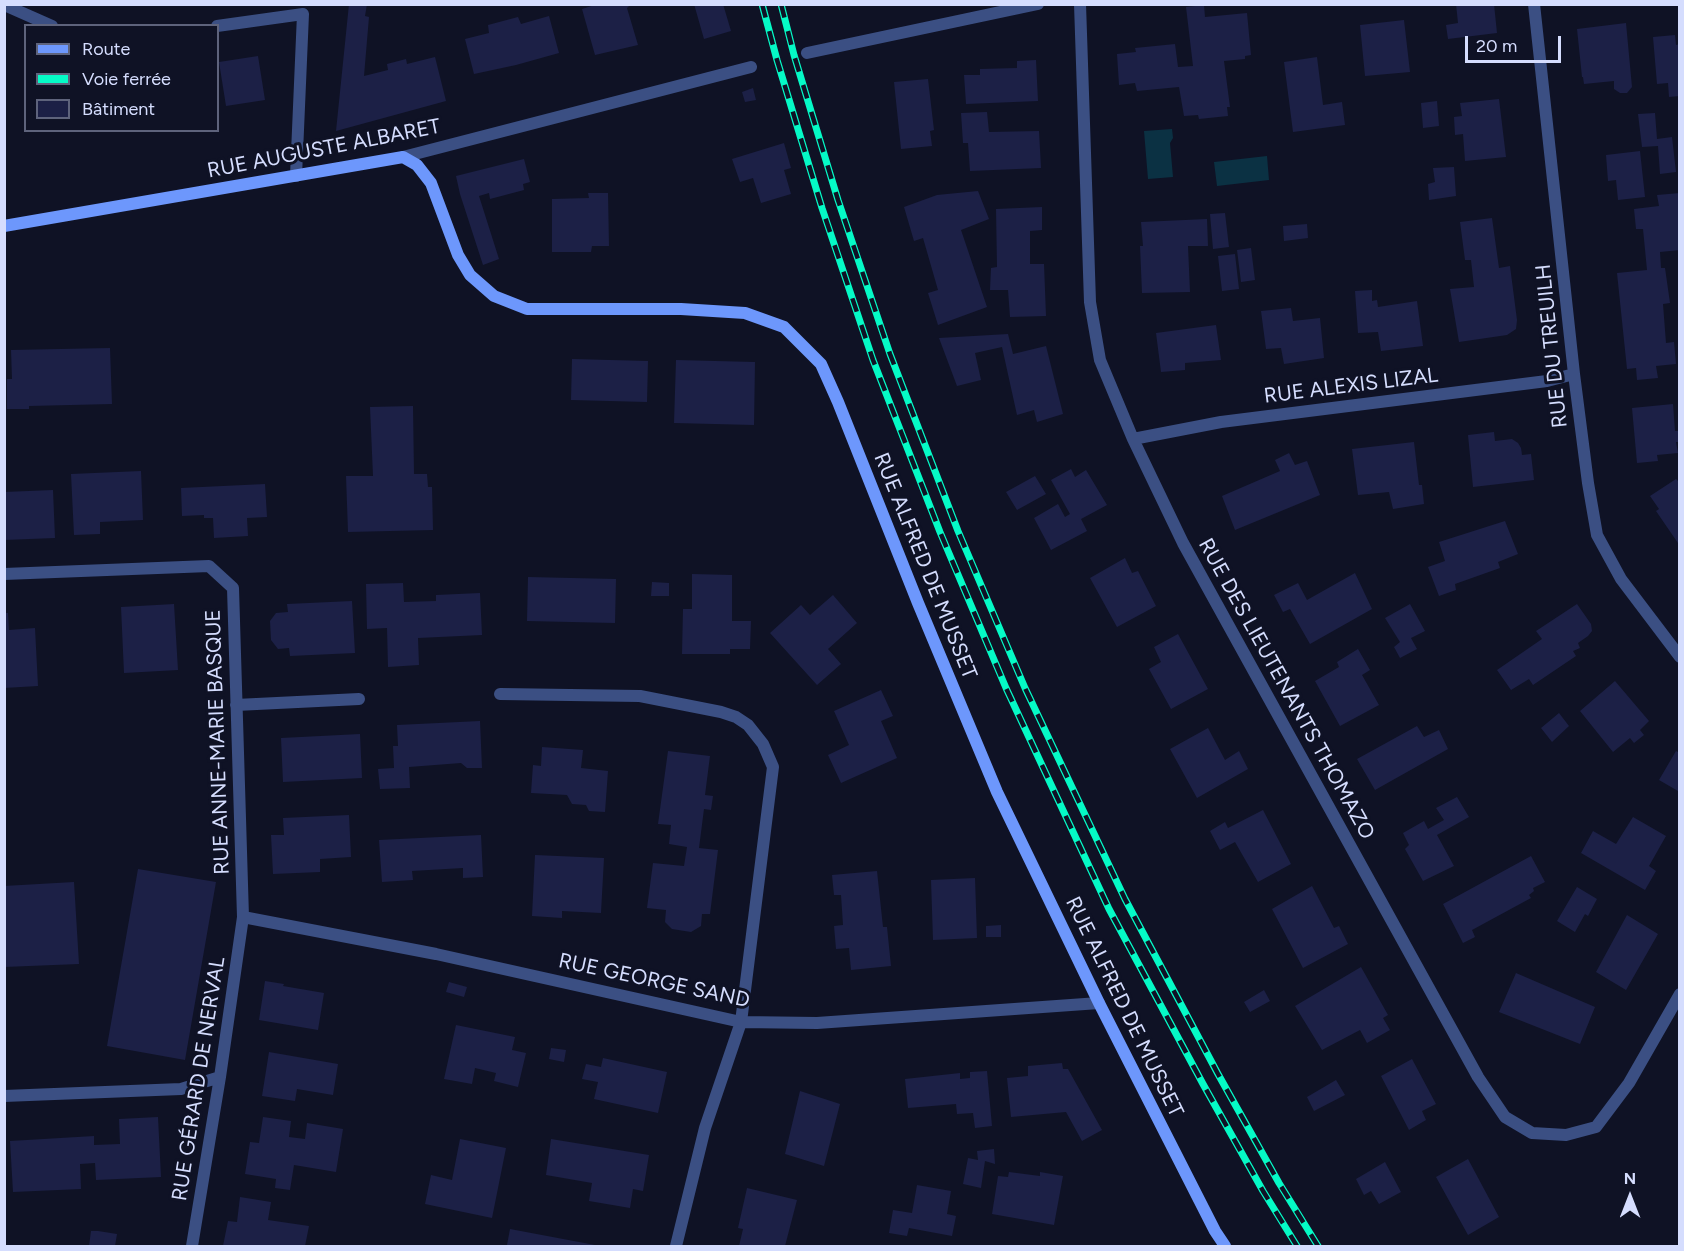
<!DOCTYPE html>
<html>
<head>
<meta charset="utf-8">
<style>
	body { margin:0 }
	#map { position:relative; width:1684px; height:1251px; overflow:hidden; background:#0f1225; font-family:Figtree,sans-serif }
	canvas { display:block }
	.frame { position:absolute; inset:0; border:6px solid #d5ddfe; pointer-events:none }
	.legend { position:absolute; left:24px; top:24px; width:195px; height:108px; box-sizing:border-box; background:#0f1225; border:2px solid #5e637c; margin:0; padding:8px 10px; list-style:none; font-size:18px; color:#d5ddfe }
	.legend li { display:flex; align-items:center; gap:12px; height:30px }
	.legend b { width:30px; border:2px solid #5e637c }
	.north { position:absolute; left:1600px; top:1167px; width:60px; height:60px; -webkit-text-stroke:4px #0f1225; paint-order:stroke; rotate:0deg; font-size:16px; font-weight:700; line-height:24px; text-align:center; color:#d5ddfe }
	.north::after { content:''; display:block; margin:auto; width:21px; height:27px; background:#d5ddfe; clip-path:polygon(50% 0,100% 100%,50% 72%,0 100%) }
	.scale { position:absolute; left:1465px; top:36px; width:96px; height:27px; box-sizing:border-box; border:3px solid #d5ddfe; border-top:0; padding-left:8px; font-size:18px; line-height:21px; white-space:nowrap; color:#d5ddfe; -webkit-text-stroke:4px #0f1225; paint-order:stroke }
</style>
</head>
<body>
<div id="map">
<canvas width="1684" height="1251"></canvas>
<div class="frame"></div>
<ul class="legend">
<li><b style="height:8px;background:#6d97fc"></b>Route</li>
<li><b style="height:8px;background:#05fac6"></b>Voie ferrée</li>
<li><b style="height:16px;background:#1c2046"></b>Bâtiment</li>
</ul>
<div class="north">N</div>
<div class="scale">20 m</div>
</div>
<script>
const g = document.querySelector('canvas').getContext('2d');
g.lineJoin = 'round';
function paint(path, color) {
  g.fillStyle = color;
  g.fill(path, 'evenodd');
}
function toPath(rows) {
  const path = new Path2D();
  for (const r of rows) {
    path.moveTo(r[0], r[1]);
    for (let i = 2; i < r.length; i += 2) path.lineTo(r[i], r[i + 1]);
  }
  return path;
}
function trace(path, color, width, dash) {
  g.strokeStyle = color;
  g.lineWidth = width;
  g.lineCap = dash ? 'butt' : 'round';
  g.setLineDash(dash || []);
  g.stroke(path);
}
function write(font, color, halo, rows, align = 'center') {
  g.font = font + ' Figtree,sans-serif';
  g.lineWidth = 6;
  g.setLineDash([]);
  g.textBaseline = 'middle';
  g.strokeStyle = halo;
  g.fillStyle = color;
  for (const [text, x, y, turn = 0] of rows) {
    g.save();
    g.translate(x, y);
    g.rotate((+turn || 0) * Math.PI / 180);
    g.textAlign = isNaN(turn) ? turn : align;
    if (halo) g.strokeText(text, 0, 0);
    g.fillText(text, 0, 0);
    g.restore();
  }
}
paint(toPath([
	[1172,129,1173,138,1170,143,1173,177,1148,179,1144,131],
	[1267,156,1269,180,1217,186,1214,162]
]), '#0b3143');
paint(toPath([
	[349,4,367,4,365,16,369,17,364,76,388,70,387,64,406,59,407,64,435,57,446,101,336,131],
	[598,4,631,4,627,8,638,45,595,55,582,9],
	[694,4,723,4,731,31,704,39],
	[1456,4,1494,4,1497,33,1448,39,1446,25,1458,23],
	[1204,5,1205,17,1247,13,1251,55,1245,56,1245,59,1224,61,1230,107,1227,107,1228,116,1199,119,1198,115,1184,116,1179,87,1137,91,1135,83,1119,85,1117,54,1136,52,1135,48,1175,44,1178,67,1193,66,1186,7],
	[549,16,559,53,516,65,474,74,465,39,489,33,488,25,518,17,521,24],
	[1404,20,1410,72,1365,76,1360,25],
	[1626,23,1632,87,1627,93,1620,93,1614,89,1614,81,1584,84,1583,77,1582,77,1577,29],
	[1675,35,1676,45,1680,44,1680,96,1669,97,1668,83,1657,84,1653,37],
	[258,56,265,100,226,106,219,62],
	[1317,57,1323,105,1342,102,1345,125,1293,132,1284,62],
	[1036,60,1038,101,966,104,964,75,980,75,980,69,1017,68,1017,61],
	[928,79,934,130,930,131,932,146,901,149,894,82],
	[753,88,756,100,745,102,742,92],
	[1499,99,1506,157,1465,161,1463,134,1455,135,1454,117,1462,116,1460,103],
	[1437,101,1439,126,1423,128,1421,103],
	[987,112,989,132,1039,131,1041,168,970,171,968,143,963,143,961,113],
	[1655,113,1657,139,1672,137,1676,172,1660,174,1658,146,1642,147,1638,114],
	[784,143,791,168,784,170,791,194,761,203,753,178,740,182,732,159],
	[1640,151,1645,197,1618,200,1616,180,1608,181,1606,155],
	[524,159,530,182,523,184,524,190,490,199,489,193,479,196,499,259,483,265,460,194,456,176],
	[1454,167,1456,196,1429,200,1428,184,1435,182,1433,168],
	[978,191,989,219,961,230,987,307,938,325,928,293,938,290,923,238,914,241,904,207,937,195],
	[588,193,608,193,609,246,592,246,591,252,552,252,552,199,589,198],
	[1680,193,1680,250,1660,252,1661,268,1665,268,1670,303,1663,304,1666,343,1674,342,1676,364,1656,366,1658,378,1637,380,1636,368,1627,369,1617,273,1647,270,1643,229,1636,229,1634,209,1659,206,1657,195],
	[1042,207,1042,230,1030,231,1030,264,1044,264,1046,316,1010,317,1008,290,990,290,991,268,997,267,996,209],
	[1225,213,1229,247,1213,249,1210,214],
	[1492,218,1499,268,1510,266,1517,320,1516,329,1507,335,1459,342,1450,289,1474,287,1471,260,1465,260,1460,222],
	[1207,219,1208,246,1188,246,1190,292,1142,293,1140,246,1143,246,1141,222],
	[1307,224,1308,238,1284,241,1283,226],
	[1251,248,1255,280,1241,282,1237,250],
	[1235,254,1239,289,1222,291,1218,256],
	[1372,290,1372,301,1377,300,1378,307,1417,301,1423,346,1381,351,1378,332,1358,333,1355,291],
	[1291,308,1293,321,1320,318,1324,358,1284,364,1281,348,1266,349,1261,311],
	[1216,325,1221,360,1185,363,1185,370,1161,372,1156,333],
	[1008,334,1013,354,1046,346,1063,414,1037,422,1034,410,1017,415,1002,347,975,353,981,380,957,386,939,338],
	[110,348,112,404,29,406,29,409,7,409,7,379,12,379,11,350],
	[572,359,648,361,647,402,571,400],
	[676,360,755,362,754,425,674,423],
	[1673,404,1675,431,1680,431,1680,442,1676,442,1678,453,1657,455,1658,461,1637,463,1632,408],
	[413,406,414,474,427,474,428,487,432,487,433,530,348,532,346,476,373,476,370,407],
	[1494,432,1495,441,1512,439,1518,443,1521,448,1522,455,1531,454,1534,480,1473,487,1468,435],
	[1414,442,1419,485,1422,485,1424,504,1393,509,1389,492,1358,495,1352,449],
	[1289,453,1295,465,1307,461,1320,495,1235,530,1222,496,1280,471,1275,460],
	[1071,469,1075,477,1086,470,1107,505,1081,519,1087,531,1051,550,1034,518,1058,504,1065,517,1070,514,1051,480],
	[141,471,143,520,100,522,100,534,74,535,71,474],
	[1035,476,1046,494,1017,510,1006,492],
	[1676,479,1680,483,1680,546,1656,511,1659,509,1650,496],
	[265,484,267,517,247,518,248,536,214,538,213,518,204,518,204,515,182,516,181,488],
	[53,490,55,538,4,540,4,492],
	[1505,521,1518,554,1498,562,1500,568,1455,584,1456,590,1439,596,1428,567,1445,561,1439,542],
	[1125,558,1132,573,1138,571,1156,606,1117,627,1090,578],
	[1355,573,1372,609,1310,644,1290,609,1283,612,1274,595,1298,583,1307,600],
	[692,574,732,575,732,621,751,621,750,649,730,649,730,654,682,654,683,609,692,609],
	[528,577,616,579,615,623,527,621],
	[652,582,669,583,669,596,651,596],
	[403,583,404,602,436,601,436,595,480,593,482,635,418,638,419,665,388,667,387,628,367,629,366,584],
	[833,595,857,623,828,649,841,664,817,685,770,633,801,605,810,615],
	[352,601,355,653,290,656,289,648,278,649,271,640,270,621,276,613,288,612,287,604],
	[174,604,178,670,124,673,121,607],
	[1410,604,1425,631,1411,638,1417,649,1400,658,1394,647,1400,642,1385,618],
	[1577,604,1591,624,1592,631,1588,636,1578,643,1580,648,1573,651,1576,656,1533,685,1529,679,1511,690,1497,670,1542,639,1536,631],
	[4,613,8,613,9,630,35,628,38,686,4,688],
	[1178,634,1208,689,1171,709,1149,669,1161,662,1154,647],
	[1358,649,1370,670,1362,675,1379,705,1340,726,1315,681,1339,667,1337,662],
	[1615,681,1649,721,1640,730,1644,735,1634,743,1630,738,1613,752,1580,711],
	[881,690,893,716,881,721,897,758,841,783,828,755,849,745,834,711],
	[1559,713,1569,726,1552,742,1541,728],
	[480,721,482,768,467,768,461,763,409,767,410,788,380,789,378,769,394,768,393,746,398,746,397,725],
	[1417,726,1424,737,1439,730,1448,749,1375,790,1357,759],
	[1208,728,1225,760,1239,751,1248,769,1197,798,1170,749],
	[360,734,362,778,283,782,281,738],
	[542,747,583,750,581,768,608,771,605,812,589,811,586,805,572,804,567,795,531,793,533,765,541,766],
	[668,751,710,756,705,795,713,796,711,810,704,809,699,848,718,850,710,914,702,914,701,926,691,932,672,929,665,922,666,910,647,908,653,863,684,866,687,847,669,844,671,825,658,824],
	[1676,751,1680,753,1680,788,1678,791,1659,780],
	[1457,797,1469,817,1437,835,1454,866,1423,881,1405,849,1409,845,1403,833,1424,821,1428,829,1444,820,1436,808],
	[1263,810,1291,864,1258,882,1235,842,1220,850,1210,831,1225,822,1228,828],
	[349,815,351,857,320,859,320,872,273,874,271,835,284,835,283,818],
	[1633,817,1666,836,1649,866,1656,871,1645,890,1581,853,1593,831,1616,844],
	[481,835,483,877,463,878,463,868,412,871,413,880,382,882,379,840],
	[535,855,604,858,601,913,562,911,562,918,532,916],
	[1531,856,1545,882,1533,888,1534,891,1529,895,1531,898,1472,930,1475,937,1463,943,1443,904],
	[138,869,216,882,185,1060,107,1046],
	[877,871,883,927,887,927,891,966,851,970,849,948,836,949,834,926,843,925,841,895,834,895,832,875],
	[975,878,977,938,933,940,931,880],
	[74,882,79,964,4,967,4,886],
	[1312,886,1334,928,1339,926,1348,944,1303,968,1272,909],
	[1577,887,1597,899,1588,916,1585,914,1575,932,1557,921],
	[1627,915,1658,934,1626,990,1596,972],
	[1001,925,1001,937,986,937,986,926],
	[1361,967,1388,1015,1383,1018,1390,1030,1367,1043,1360,1030,1322,1050,1295,1006],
	[1516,973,1595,1007,1580,1044,1499,1012],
	[265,981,284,984,283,986,324,993,318,1030,259,1020],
	[449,982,467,987,464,997,446,992],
	[1264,990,1270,1001,1250,1012,1244,1002],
	[456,1025,515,1037,512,1050,526,1053,518,1087,494,1081,496,1073,475,1068,472,1084,444,1079],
	[551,1048,566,1050,564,1062,549,1059],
	[269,1052,338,1064,333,1095,297,1089,295,1101,262,1096],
	[603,1058,667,1072,658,1113,594,1099,598,1082,582,1079,586,1064,601,1067],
	[1412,1059,1436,1104,1422,1111,1426,1120,1409,1130,1381,1076],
	[1062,1063,1063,1069,1068,1069,1102,1130,1082,1141,1066,1112,1011,1117,1007,1078,1028,1076,1028,1066],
	[987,1071,992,1126,975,1128,973,1113,957,1114,956,1104,908,1108,905,1079,960,1073,960,1079,970,1078,970,1072],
	[1336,1080,1345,1095,1314,1111,1307,1097],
	[800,1091,840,1104,824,1166,785,1154],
	[158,1117,161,1177,96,1180,95,1163,80,1164,81,1189,13,1192,10,1141,94,1136,94,1145,120,1144,119,1119],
	[263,1117,291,1121,289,1137,305,1139,307,1123,343,1129,336,1172,294,1165,290,1190,275,1188,276,1179,245,1174,250,1142,259,1143],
	[460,1139,506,1148,492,1218,425,1204,431,1175,452,1180],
	[551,1139,649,1155,643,1191,633,1189,630,1208,589,1201,592,1183,546,1175],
	[994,1149,995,1164,985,1161,981,1188,963,1184,968,1158,978,1160,977,1151],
	[1468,1159,1499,1217,1468,1235,1436,1177],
	[1385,1162,1401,1192,1379,1204,1371,1191,1364,1195,1356,1179],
	[1009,1172,1040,1176,1040,1172,1063,1176,1054,1225,992,1214,998,1176,1008,1177],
	[917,1185,951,1191,947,1214,956,1216,952,1236,909,1228,907,1236,889,1233,893,1210,912,1213],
	[747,1188,797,1200,785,1246,739,1246,743,1229,738,1228],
	[240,1197,271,1202,268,1220,309,1226,305,1246,223,1246,228,1221,237,1222],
	[510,1229,595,1245,595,1246,515,1246,507,1245],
	[91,1231,98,1231,117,1234,115,1246,89,1246]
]), '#1c2046');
trace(toPath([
	[9,4,9,7,52,26],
	[1080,4,1090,302,1100,360,1133,439,1183,543,1478,1077,1505,1117,1532,1133,1566,1135,1596,1127,1629,1083,1680,994],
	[1534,4,1574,374,1588,483,1597,535,1621,579,1680,657],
	[217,26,303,14,296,176],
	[807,53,1038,4],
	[403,157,751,67],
	[1133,439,1221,422,1547,381,1574,374],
	[4,574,209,566,233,588,243,917,220,1077,192,1246],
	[500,694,640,696,721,712,736,717,748,725,763,744,773,767,741,1022,705,1128,676,1246],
	[236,705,359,699],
	[243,917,436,954,741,1022,817,1023,1099,1003],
	[4,1096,181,1089,220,1077]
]), '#3b4f83', 12);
trace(toPath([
	[4,226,403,157,417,165,431,183,458,255,470,275,494,296,527,309,681,309,745,313,784,327,821,364,838,402,918,603,997,792,1099,1003,1215,1231,1225,1246]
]), '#6d97fc', 12);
const rail = toPath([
	[762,4,777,60,822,208,873,360,940,532,1006,688,1109,909,1203,1084,1263,1191,1297,1246],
	[781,4,794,55,838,200,890,354,958,531,1025,688,1125,899,1218,1074,1279,1183,1318,1246]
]);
trace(rail, '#05fac6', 7);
trace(rail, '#0f1225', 4.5, [14]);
write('21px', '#d5ddfe', '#0f1225', [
	["RUE AUGUSTE ALBARET",324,149,-11],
	["RUE DU TREUILH",1552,346,-96],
	["RUE ALEXIS LIZAL",1351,386,-7],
	["RUE ALFRED DE MUSSET",925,566,68],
	["RUE DES LIEUTENANTS THOMAZO",1286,689,61],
	["RUE ANNE-MARIE BASQUE",218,742,-92],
	["RUE GEORGE SAND",654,981,12],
	["RUE ALFRED DE MUSSET",1124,1007,64],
	["RUE GÉRARD DE NERVAL",199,1079,-81]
]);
</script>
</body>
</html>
